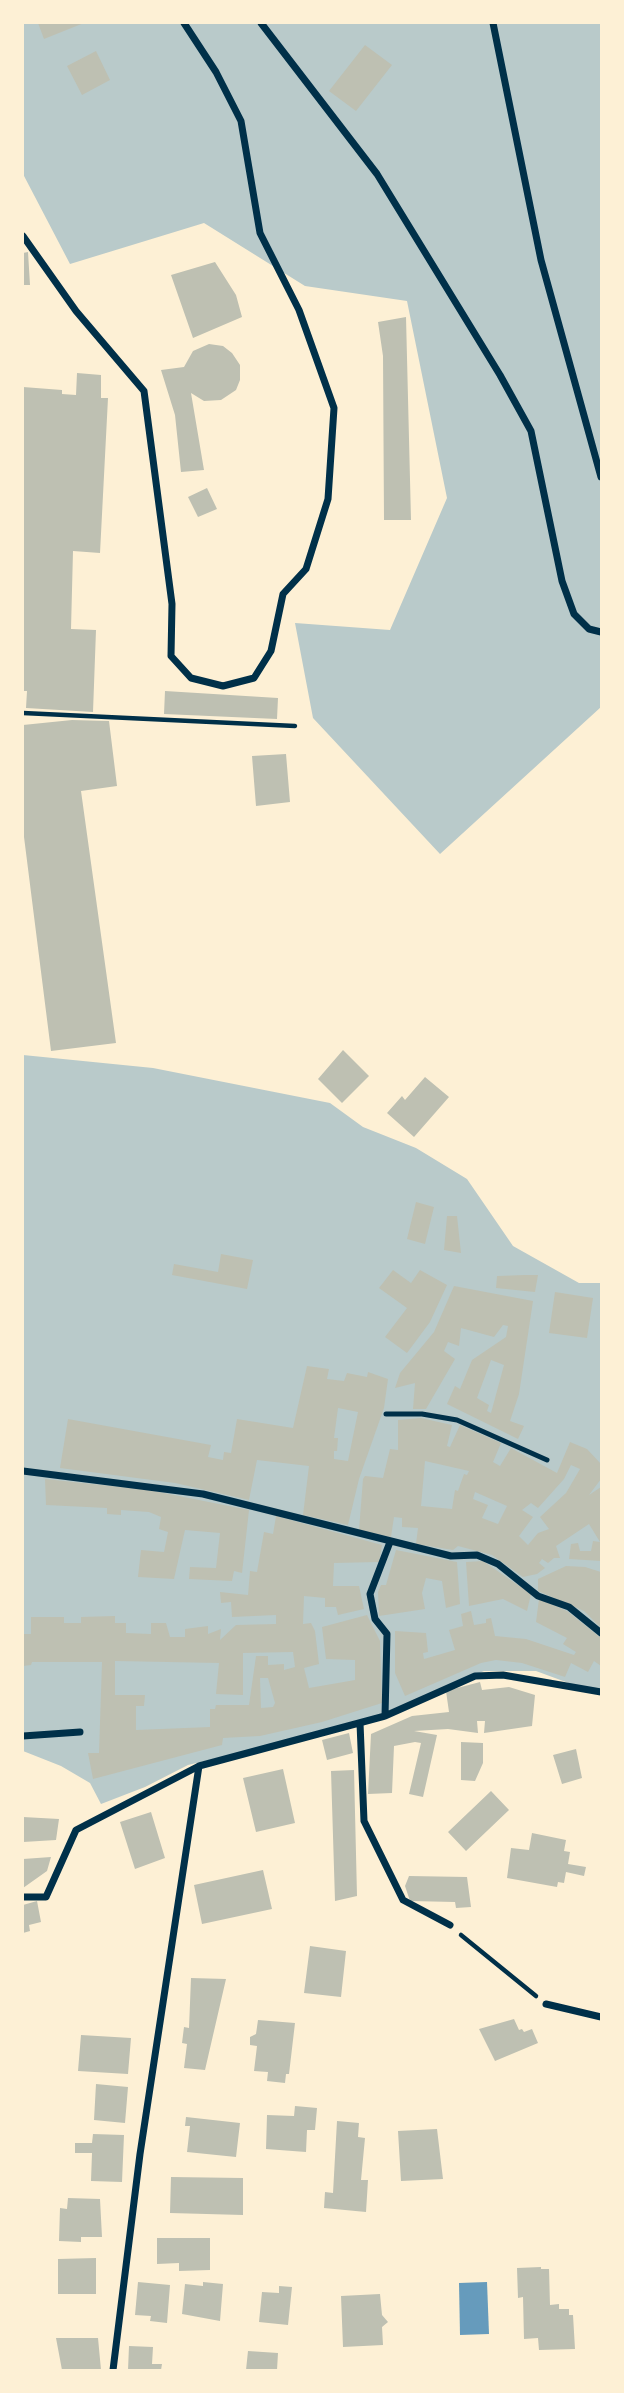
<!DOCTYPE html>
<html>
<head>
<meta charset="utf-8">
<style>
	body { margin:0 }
	#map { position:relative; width:624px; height:2393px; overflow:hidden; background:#fdf0d5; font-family:Roboto,sans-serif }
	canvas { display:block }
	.frame { position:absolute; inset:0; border:24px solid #fdf0d5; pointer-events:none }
</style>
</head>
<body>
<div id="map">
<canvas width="624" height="2393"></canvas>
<div class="frame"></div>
</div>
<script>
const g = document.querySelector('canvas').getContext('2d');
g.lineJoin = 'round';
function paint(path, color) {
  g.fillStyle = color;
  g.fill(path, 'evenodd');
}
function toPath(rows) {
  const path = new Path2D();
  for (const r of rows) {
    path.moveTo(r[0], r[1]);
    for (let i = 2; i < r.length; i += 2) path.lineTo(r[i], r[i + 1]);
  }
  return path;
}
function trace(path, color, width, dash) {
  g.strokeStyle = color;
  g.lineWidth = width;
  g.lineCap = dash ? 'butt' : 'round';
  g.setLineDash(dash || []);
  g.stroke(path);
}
paint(toPath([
	[23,23,601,23,601,707,440,854,313,718,295,623,390,630,447,498,407,301,305,286,204,223,70,264,23,174],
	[23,1055,153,1068,330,1103,363,1127,416,1148,467,1179,513,1246,579,1283,601,1283,601,1695,536,1671,484,1671,355,1725,188,1765,145,1787,101,1804,90,1783,61,1766,23,1751]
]), '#b9caca');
paint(toPath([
	[487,2282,489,2334,460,2335,459,2283]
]), '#669bbc');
paint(toPath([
	[38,23,84,23,44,39],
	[365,45,392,65,356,111,329,91],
	[96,51,110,80,82,95,67,66],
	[28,252,30,285,23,285,23,253],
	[215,262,236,295,242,317,193,338,171,275],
	[406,317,411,520,384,520,383,356,378,322],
	[209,344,223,346,232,353,240,365,240,380,236,390,221,400,204,401,191,393,204,470,181,472,175,415,161,370,184,367,193,351],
	[77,373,101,375,101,398,108,398,100,553,73,551,71,629,96,630,93,712,26,708,27,691,23,691,23,387,62,390,62,394,76,395],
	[207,488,217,509,198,517,188,497],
	[165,691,278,698,277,719,164,714],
	[72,720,109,721,117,786,81,791,116,1043,51,1051,23,829,23,725],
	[286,754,290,802,256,806,252,756],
	[343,1050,369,1076,342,1103,318,1079],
	[425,1077,449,1097,414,1137,387,1113,402,1096,405,1100],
	[416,1202,434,1207,425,1244,407,1239],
	[447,1216,457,1216,461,1253,444,1250],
	[221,1254,253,1260,247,1289,172,1275,174,1264,218,1272],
	[393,1270,411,1283,420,1270,447,1285,430,1322,407,1353,385,1337,407,1308,379,1288],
	[524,1275,538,1275,535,1292,496,1288,497,1276],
	[454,1286,533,1301,519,1394,510,1421,524,1426,518,1439,447,1404,455,1386,460,1389,472,1360,506,1337,508,1326,503,1325,494,1337,461,1328,459,1346,448,1342,444,1351,455,1359,426,1409,413,1409,415,1383,395,1388,400,1373,434,1332],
	[491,1360,504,1365,491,1413,487,1411,489,1405,477,1398],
	[555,1292,593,1298,587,1338,549,1333],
	[307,1366,329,1369,327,1379,344,1381,347,1373,367,1377,368,1372,388,1379,384,1408,359,1479,348,1525,303,1515,309,1466,257,1460,249,1500,175,1483,60,1468,68,1419,211,1445,208,1457,223,1460,224,1452,231,1453,237,1419,293,1428],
	[338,1408,358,1412,348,1461,334,1459,334,1451,337,1451,338,1438,334,1438],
	[421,1418,452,1425,447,1446,450,1447,460,1425,501,1443,493,1462,500,1466,511,1448,557,1473,570,1442,587,1449,601,1464,601,1479,589,1495,601,1487,601,1561,569,1559,571,1544,578,1543,580,1551,591,1551,593,1541,600,1542,589,1524,556,1546,560,1558,554,1558,548,1563,542,1559,539,1563,545,1568,537,1574,523,1577,492,1555,458,1546,453,1550,416,1544,418,1528,402,1527,402,1518,394,1517,391,1537,359,1530,363,1479,365,1476,383,1478,390,1449,398,1450,398,1420],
	[425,1461,469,1471,467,1475,464,1474,458,1491,455,1490,452,1509,421,1506],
	[571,1465,580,1469,566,1493,540,1517,549,1529,538,1533,528,1545,519,1536,533,1517,522,1510,531,1503,538,1508,564,1479],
	[475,1492,507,1506,498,1524,482,1518,488,1505,473,1499],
	[45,1479,149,1490,249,1510,242,1573,234,1571,232,1581,189,1579,190,1567,216,1568,220,1533,185,1530,174,1579,138,1577,141,1550,164,1552,168,1532,159,1529,161,1517,149,1512,121,1510,121,1515,107,1514,107,1508,46,1505],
	[276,1516,382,1545,379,1562,334,1563,333,1586,359,1586,364,1609,338,1615,336,1607,325,1607,325,1598,304,1596,303,1624,311,1623,315,1631,319,1664,304,1668,309,1688,355,1680,355,1660,326,1659,322,1627,367,1615,380,1641,382,1703,322,1722,260,1736,223,1738,222,1745,93,1779,88,1753,99,1753,102,1662,32,1662,31,1665,23,1666,23,1634,31,1634,31,1617,64,1617,64,1623,81,1623,81,1617,115,1616,115,1623,126,1623,126,1633,151,1634,151,1623,166,1623,170,1637,185,1637,185,1629,208,1626,208,1634,221,1629,220,1640,236,1625,276,1624,276,1615,232,1617,231,1602,221,1603,220,1592,248,1595,250,1571,257,1572,264,1532,273,1534],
	[293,1652,295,1667,284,1670,284,1664,268,1665,268,1656,256,1656,249,1705,216,1705,215,1709,210,1709,210,1727,136,1730,136,1706,144,1706,145,1695,115,1695,115,1661,219,1663,216,1694,243,1695,243,1653],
	[260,1678,268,1678,275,1703,273,1707,261,1708],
	[396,1550,457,1562,460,1604,446,1608,442,1581,426,1578,422,1593,425,1609,379,1616,378,1592,381,1585,386,1585],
	[483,1561,531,1594,527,1611,503,1599,469,1606,466,1562],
	[566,1566,585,1567,601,1572,601,1628,584,1611,538,1591,538,1579],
	[539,1599,567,1611,601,1638,601,1666,594,1661,588,1672,571,1663,565,1677,522,1663,496,1660,481,1663,405,1696,395,1673,395,1631,426,1633,428,1652,423,1653,424,1659,455,1650,449,1630,463,1626,461,1614,471,1611,474,1625,486,1623,486,1619,491,1618,495,1636,526,1639,574,1655,576,1652,563,1644,567,1638,536,1622],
	[480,1682,482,1690,509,1687,535,1695,532,1726,484,1733,485,1721,477,1721,478,1733,448,1729,414,1731,437,1735,423,1797,409,1794,421,1743,415,1742,394,1746,392,1793,368,1794,371,1734,412,1716,449,1712,446,1691],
	[349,1733,353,1753,327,1760,322,1740],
	[461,1742,483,1743,483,1763,475,1781,461,1780],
	[576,1749,582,1778,562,1784,553,1755],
	[283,1769,295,1823,256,1832,243,1778],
	[354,1770,357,1896,335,1901,331,1771],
	[491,1791,509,1810,466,1851,448,1832],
	[151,1812,165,1858,135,1869,120,1822],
	[23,1817,59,1819,56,1840,23,1842],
	[532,1833,566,1840,564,1851,570,1852,568,1864,586,1867,584,1876,566,1872,564,1883,558,1882,557,1887,507,1878,511,1848,529,1850],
	[51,1857,47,1871,23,1888,23,1859],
	[263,1870,272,1909,202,1924,194,1885],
	[409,1876,467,1877,471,1907,456,1908,455,1902,410,1901,405,1886],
	[37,1901,41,1922,29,1925,30,1931,23,1933,23,1905],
	[310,1946,346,1951,341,1997,304,1993],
	[191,1978,226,1979,205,2070,184,2068,187,2044,182,2043,184,2027,189,2028],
	[514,2019,519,2030,522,2029,524,2032,532,2029,538,2043,495,2061,479,2029],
	[258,2020,295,2023,289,2074,286,2074,285,2083,267,2081,268,2072,254,2071,257,2046,250,2045,250,2037,256,2034],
	[81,2035,131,2038,128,2074,78,2071],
	[96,2084,128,2087,125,2123,94,2120],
	[295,2106,317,2108,315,2130,307,2130,306,2152,266,2149,267,2115,294,2116],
	[186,2117,240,2123,236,2157,187,2152,190,2126,185,2126],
	[337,2121,359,2123,358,2137,365,2138,361,2180,368,2180,366,2212,324,2208,325,2192,333,2193],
	[437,2129,443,2179,401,2181,398,2131],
	[93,2134,124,2135,122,2182,91,2181,92,2153,75,2153,75,2143,92,2143],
	[171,2177,243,2178,243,2215,170,2213],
	[68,2198,100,2199,102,2237,81,2237,81,2242,59,2241,60,2208,67,2209],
	[157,2238,210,2238,210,2270,179,2271,179,2263,157,2264],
	[96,2258,96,2294,58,2294,58,2259],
	[541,2267,541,2269,549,2269,550,2305,559,2304,559,2309,569,2309,569,2315,573,2315,575,2349,539,2350,538,2338,524,2339,523,2297,518,2298,517,2268],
	[138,2282,170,2285,167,2323,150,2321,151,2316,135,2315],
	[203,2282,223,2284,220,2321,182,2314,185,2284,203,2286],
	[279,2286,292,2287,288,2325,259,2322,262,2292,279,2293],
	[380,2294,382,2315,388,2322,382,2327,383,2345,343,2347,341,2296],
	[56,2338,98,2338,101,2370,62,2370],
	[129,2346,153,2347,152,2364,162,2364,161,2370,128,2370],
	[248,2351,278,2353,277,2370,246,2370]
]), '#bec0b2');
trace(toPath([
	[23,713,295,726],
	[461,1935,536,1996]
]), '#003049', 4.5);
trace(toPath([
	[386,1414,422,1414,457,1420,547,1460]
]), '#003049', 5);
trace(toPath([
	[261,23,377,174,500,375,531,431,562,581,574,614,589,629,601,632],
	[493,23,541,260,601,477],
	[23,236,76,311,144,391,172,604,171,656,191,678,223,686,254,678,271,651,283,594,306,569,328,499,334,408,299,310,260,233,241,121,216,72,184,23],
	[23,1471,203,1494,451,1556,477,1555,498,1564,538,1596,569,1607,601,1633],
	[385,1716,387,1634,375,1619,370,1594,390,1542],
	[360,1723,364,1821,403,1900,450,1925],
	[23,1736,80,1732],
	[23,1897,46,1897,76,1830,199,1766,385,1716,475,1676,503,1675,601,1692],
	[546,2004,601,2017],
	[113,2370,140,2154,199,1766]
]), '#003049', 7);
</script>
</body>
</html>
